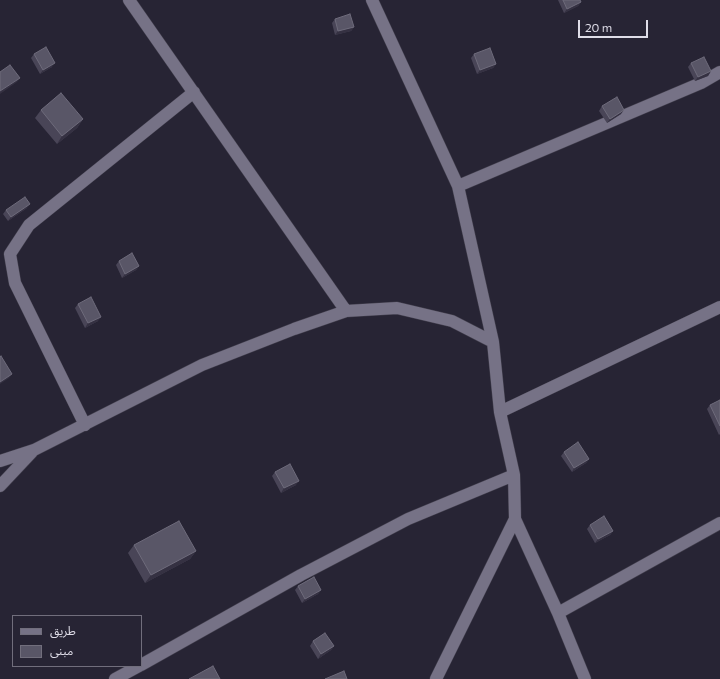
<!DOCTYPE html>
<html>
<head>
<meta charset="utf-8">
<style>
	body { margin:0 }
	#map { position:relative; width:720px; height:679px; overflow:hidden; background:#272434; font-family:Commissioner,"Noto Sans Arabic",sans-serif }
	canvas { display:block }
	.legend { position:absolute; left:12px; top:615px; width:130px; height:52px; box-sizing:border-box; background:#272434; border:1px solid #716e7c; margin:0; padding:5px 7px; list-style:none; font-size:12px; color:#dfdde8 }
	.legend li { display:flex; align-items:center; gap:8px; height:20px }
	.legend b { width:20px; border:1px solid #716e7c }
	.scale { position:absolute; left:578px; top:20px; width:70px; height:18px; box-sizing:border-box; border:2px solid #dfdde8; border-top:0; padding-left:5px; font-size:12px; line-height:14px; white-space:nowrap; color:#dfdde8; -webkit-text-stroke:3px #272434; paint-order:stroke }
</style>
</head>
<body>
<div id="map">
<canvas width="720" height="679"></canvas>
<ul class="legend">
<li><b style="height:5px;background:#767286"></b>طريق</li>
<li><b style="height:11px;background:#595667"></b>مبنى</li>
</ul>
<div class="scale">20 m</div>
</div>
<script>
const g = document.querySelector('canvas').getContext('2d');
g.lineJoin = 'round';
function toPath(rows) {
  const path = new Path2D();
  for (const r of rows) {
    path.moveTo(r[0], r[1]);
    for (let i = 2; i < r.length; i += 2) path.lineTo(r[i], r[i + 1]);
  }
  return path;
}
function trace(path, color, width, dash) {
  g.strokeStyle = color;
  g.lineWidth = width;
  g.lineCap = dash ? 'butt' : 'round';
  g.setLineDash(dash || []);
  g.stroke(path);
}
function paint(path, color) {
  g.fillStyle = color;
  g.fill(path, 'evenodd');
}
const minor = toPath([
	[129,0,346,311],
	[372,0,458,186,493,342,500,412,514,475,515,519,558,613,585,679],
	[458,186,701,83,720,72],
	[500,412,720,307],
	[85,425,15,283,10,254,29,225,194,92],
	[0,461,34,450,202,365,294,329,346,311,397,308,452,321,493,342],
	[0,486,32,452],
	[558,613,720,523],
	[141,665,301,575,408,519,514,475],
	[115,679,139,666],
	[436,679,515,519]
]);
trace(minor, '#423f4d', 13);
trace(minor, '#767286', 12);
paint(toPath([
	[558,0,580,0,581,2,578,6,564,13],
	[335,19,354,27,351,31,335,35,332,23],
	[34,54,52,67,40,74,31,58],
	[474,54,496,64,493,68,477,74,471,58],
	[691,63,711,71,708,76,695,81,688,67],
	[602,106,621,114,607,123,599,111],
	[41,110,83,119,77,128,57,144,35,118],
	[27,208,8,221,3,214,6,210],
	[119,261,139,266,136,270,122,278,116,265],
	[78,304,98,321,85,328,75,308],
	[720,400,720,434,719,435,707,409,710,405],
	[564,452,589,459,586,463,572,472,561,456],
	[275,472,296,485,281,493,272,476],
	[590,525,613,531,610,535,595,543,587,529],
	[134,545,196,551,190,559,145,583,128,553],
	[298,586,321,590,318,594,302,603,295,590],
	[313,641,334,646,331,650,318,659,310,646]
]), '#494557');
paint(toPath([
	[581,2,578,6,564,13,567,9],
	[354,27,351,31,335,35,338,31],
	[55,63,52,67,40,74,43,70],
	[496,64,493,68,477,74,480,70],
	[711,71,708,76,695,81,698,77],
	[20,78,17,82,0,94,0,91],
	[624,110,621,114,607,123,610,119],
	[83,119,77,128,57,144,62,136],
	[30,204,27,208,8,221,11,217],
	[139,266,136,270,122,278,125,274],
	[101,317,98,321,85,328,88,323],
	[12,374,9,378,0,384,0,382],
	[589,459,586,463,572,472,574,468],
	[299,481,296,485,281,493,284,488],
	[613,531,610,535,595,543,598,539],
	[196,551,190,559,145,583,151,575],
	[321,590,318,594,302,603,305,599],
	[334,646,331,650,318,659,321,654]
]), '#353142');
const building = toPath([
	[563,0,580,0,581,2,567,9,563,0],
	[350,14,354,27,338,31,335,19,350,14],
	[46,47,55,63,43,70,34,54,46,47],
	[490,48,496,64,480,70,474,54,490,48],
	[704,57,711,71,698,77,691,63,704,57],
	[10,65,20,78,0,91,0,72,10,65],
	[61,93,83,119,62,136,41,110,61,93],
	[617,97,624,110,610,119,602,106,617,97],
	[25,197,30,204,11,217,6,210,25,197],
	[132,253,139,266,125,274,119,261,132,253],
	[91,297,101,317,88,323,78,304,91,297],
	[1,356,12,374,0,382,0,357,1,356],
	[720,400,720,426,710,405,720,400],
	[578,442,589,459,574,468,564,452,578,442],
	[290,464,299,481,284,488,275,472,290,464],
	[604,516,613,531,598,539,590,525,604,516],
	[179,521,196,551,151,575,134,545,179,521],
	[314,577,321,590,305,599,298,586,314,577],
	[325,633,334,646,321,654,313,641,325,633],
	[213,666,220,679,189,679,213,666],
	[344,671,347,679,325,679,344,671]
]);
paint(building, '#595667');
trace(building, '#6e6b7b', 1);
</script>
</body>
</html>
